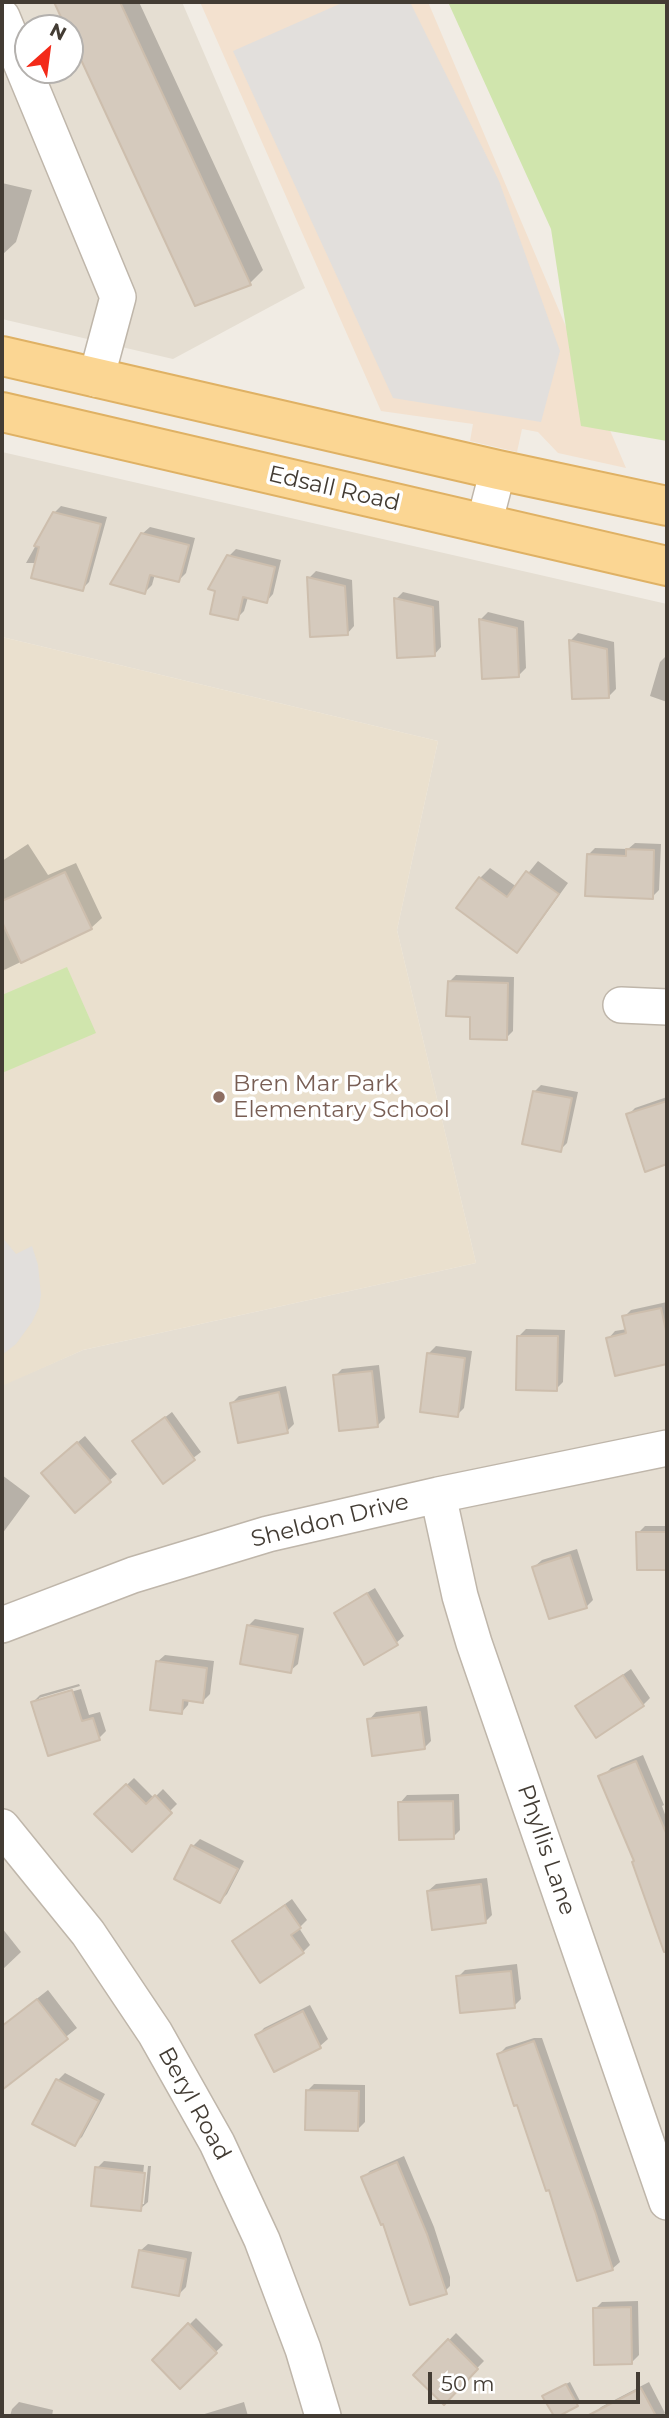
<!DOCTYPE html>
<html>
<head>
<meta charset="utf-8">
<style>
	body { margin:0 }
	#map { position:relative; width:669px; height:2418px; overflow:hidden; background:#f1ece4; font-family:Montserrat,sans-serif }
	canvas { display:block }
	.frame { position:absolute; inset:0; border:4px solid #433c34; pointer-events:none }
	.north { position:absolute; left:14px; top:14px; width:70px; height:70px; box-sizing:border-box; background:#fff; border:2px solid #b4b1ae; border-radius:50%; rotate:28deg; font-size:19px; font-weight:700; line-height:28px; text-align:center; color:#433c34 }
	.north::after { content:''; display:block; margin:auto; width:24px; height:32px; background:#f32a19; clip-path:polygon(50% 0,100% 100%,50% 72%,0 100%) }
	.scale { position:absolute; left:428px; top:2372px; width:212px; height:32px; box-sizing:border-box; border:4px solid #433c34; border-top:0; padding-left:9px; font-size:21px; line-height:24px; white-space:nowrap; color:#433c34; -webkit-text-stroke:5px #fff; paint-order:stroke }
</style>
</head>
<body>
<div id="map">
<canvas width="669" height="2418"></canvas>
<div class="frame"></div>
<div class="north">N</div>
<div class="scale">50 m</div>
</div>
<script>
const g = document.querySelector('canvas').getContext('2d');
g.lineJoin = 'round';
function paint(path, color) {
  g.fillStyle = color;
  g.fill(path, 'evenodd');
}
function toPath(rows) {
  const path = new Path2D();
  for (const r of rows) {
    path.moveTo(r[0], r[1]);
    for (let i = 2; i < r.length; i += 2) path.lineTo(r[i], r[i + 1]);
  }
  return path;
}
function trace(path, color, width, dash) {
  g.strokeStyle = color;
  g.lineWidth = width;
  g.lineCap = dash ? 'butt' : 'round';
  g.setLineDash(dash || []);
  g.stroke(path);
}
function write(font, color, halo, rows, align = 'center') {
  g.font = font + ' Montserrat,sans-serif';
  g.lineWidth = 7;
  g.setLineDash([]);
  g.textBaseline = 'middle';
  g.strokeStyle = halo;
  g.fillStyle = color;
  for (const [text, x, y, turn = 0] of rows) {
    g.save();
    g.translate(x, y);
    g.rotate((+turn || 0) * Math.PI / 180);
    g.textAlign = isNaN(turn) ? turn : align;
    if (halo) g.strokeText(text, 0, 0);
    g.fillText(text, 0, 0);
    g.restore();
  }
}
paint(toPath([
	[2,2,182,2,305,288,173,359,2,319],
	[28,28,70,28,70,70,28,70],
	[2,452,667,604,667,2416,2,2416,2,1385,83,1350,476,1263,397,930,438,741,2,637]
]), '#e5ded2');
paint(toPath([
	[200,2,428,2,626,468,558,453,538,432,522,429,517,452,470,441,473,424,381,411]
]), '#f3e1cf');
paint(toPath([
	[2,637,438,741,397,930,476,1263,83,1350,2,1386]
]), '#eae0ce');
paint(toPath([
	[448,2,667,2,667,441,581,426,551,229],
	[67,967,96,1033,2,1073,2,995]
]), '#d0e5ad');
paint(toPath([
	[344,2,410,2,499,181,560,351,541,422,393,398,233,51],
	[2,1237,16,1254,32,1246,38,1265,41,1295,39,1307,32,1322,16,1344,2,1355]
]), '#e2dfdc');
paint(toPath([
	[56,2,139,2,263,270,250,283,70,32],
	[2,183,32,190,16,242,2,255],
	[61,506,107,517,89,582,82,589,37,563,26,563,54,513],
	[150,527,195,538,186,573,179,580,155,574,152,585,145,592,142,534],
	[236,549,281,560,273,594,266,602,248,597,244,611,237,618,229,556],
	[316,571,352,580,354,626,347,634,309,578],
	[403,592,439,601,441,647,434,655,396,599],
	[488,612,524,621,526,668,519,675,481,619],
	[578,633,614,642,616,689,609,696,573,698,571,640],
	[667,655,667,702,650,696,660,662],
	[635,843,661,844,659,890,652,897,588,855,595,848,628,849],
	[28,844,48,875,76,863,102,918,91,928,2,971,2,861],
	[538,861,568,883,527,940,517,950,480,878,490,868,517,887],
	[456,975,514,977,513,1031,506,1038,472,1016,449,982],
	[541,1085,578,1092,567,1143,560,1150,534,1092],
	[667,1097,667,1162,646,1169,628,1115,635,1108],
	[667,1302,667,1362,617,1374,608,1339,615,1331,627,1329,624,1317,631,1310],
	[526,1329,565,1330,563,1382,556,1389,519,1336],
	[436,1346,472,1351,464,1408,457,1415,429,1353],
	[379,1365,385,1418,378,1425,335,1376,342,1369],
	[286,1386,294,1424,287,1431,232,1403,239,1396],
	[172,1412,201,1452,163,1481,134,1441],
	[85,1436,117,1474,76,1510,50,1466],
	[2,1475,30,1496,2,1534],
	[645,1526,667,1526,667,1568,639,1568,638,1533],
	[577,1549,593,1600,586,1607,534,1567,542,1560],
	[375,1588,404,1636,396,1643,336,1614,343,1607],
	[255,1619,304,1628,298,1664,290,1671,248,1626],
	[165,1655,214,1661,210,1694,203,1701,189,1699,188,1705,181,1713,157,1662],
	[631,1669,650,1698,643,1705,578,1706],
	[79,1684,80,1686,39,1698,39,1701,81,1689,89,1715,100,1712,106,1731,99,1738,33,1702,40,1695],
	[427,1706,431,1741,424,1748,369,1720,376,1712],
	[643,1755,664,1805,662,1806,667,1820,667,1907,652,1913,636,1860,604,1775,611,1768],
	[134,1778,154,1798,163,1789,177,1804,132,1849,97,1814],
	[459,1794,460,1830,453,1837,400,1803,407,1795],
	[200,1839,244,1861,227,1894,220,1901,176,1879,193,1846],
	[487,1878,492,1915,485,1922,428,1891,436,1884],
	[292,1899,307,1920,299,1928,310,1945,303,1952,234,1941],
	[2,1928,21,1952,2,1970],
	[517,1964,521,1999,514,2006,458,1977,465,1970],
	[48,1990,77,2028,8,2083,2,2075,2,2026],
	[310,2005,328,2039,320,2046,275,2069,257,2036,264,2028],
	[534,2038,542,2038,620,2262,612,2269,550,2188,499,2054,506,2047],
	[65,2073,105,2094,82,2137,74,2144,35,2123,58,2080],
	[314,2084,365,2085,365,2122,358,2129,307,2091],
	[404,2156,434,2227,450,2277,450,2286,443,2293,385,2222,363,2178,370,2171],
	[104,2161,144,2165,140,2204,144,2204,148,2166,151,2166,148,2202,140,2209,97,2168],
	[148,2244,192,2252,186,2287,179,2294,140,2251],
	[638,2301,639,2355,632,2362,595,2309,602,2302],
	[196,2318,223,2345,180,2386,154,2360],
	[456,2333,484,2361,444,2402,416,2375],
	[570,2382,580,2401,576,2404,548,2393],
	[649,2382,665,2413,661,2416,595,2416,594,2414,601,2407],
	[19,2402,53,2410,52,2416,10,2416,12,2409],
	[244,2402,248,2416,197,2416,198,2416]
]), '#0003');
const building = toPath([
	[54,2,120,2,251,285,195,306,70,36,70,28,66,28,54,2],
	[53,512,101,524,83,591,31,578,39,547,34,546,53,512],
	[141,533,189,545,179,582,150,575,145,594,110,584,141,533],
	[227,555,275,567,267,603,243,597,238,620,210,614,215,591,208,589,227,555],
	[307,577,345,586,348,635,310,637,307,577],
	[394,598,433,607,435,656,397,658,394,598],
	[479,619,517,628,519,677,482,679,479,619],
	[569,640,607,649,609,698,572,699,569,640],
	[626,849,654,850,653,899,585,896,587,854,626,856,626,849],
	[526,871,559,894,517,953,456,908,479,877,507,897,526,871],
	[65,872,92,929,21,963,2,922,2,901,65,872],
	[448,981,508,983,507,1040,470,1039,470,1017,446,1016,448,981],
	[533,1091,572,1098,561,1152,522,1144,533,1091],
	[667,1101,667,1164,645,1172,626,1114,667,1101],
	[661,1308,667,1335,667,1364,615,1376,606,1338,626,1333,622,1316,661,1308],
	[517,1336,558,1336,557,1391,516,1390,517,1336],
	[427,1353,465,1358,458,1417,420,1412,427,1353],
	[372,1371,378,1427,339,1431,333,1375,372,1371],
	[279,1392,288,1433,238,1443,230,1403,279,1392],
	[165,1417,195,1460,163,1484,132,1441,165,1417],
	[77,1442,111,1482,75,1513,41,1473,77,1442],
	[636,1532,667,1532,667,1570,637,1570,636,1532],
	[570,1555,587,1608,549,1619,532,1567,570,1555],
	[367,1593,398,1645,364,1665,334,1613,367,1593],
	[247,1625,298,1635,291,1673,240,1664,247,1625],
	[156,1661,207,1668,203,1703,183,1700,182,1714,150,1710,156,1661],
	[623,1675,644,1706,596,1738,575,1706,623,1675],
	[72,1690,82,1721,93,1718,100,1740,48,1756,31,1702,72,1690],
	[420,1712,425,1749,372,1756,367,1719,420,1712],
	[636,1761,667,1835,667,1952,664,1952,632,1862,634,1861,598,1776,636,1761],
	[126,1784,146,1804,155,1795,172,1813,132,1852,94,1814,126,1784],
	[453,1801,454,1839,399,1840,398,1802,453,1801],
	[191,1845,238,1869,220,1903,174,1879,191,1845],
	[481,1884,486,1923,432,1930,427,1891,481,1884],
	[285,1905,301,1928,291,1935,304,1953,260,1983,232,1941,285,1905],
	[511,1971,515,2008,460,2013,456,1976,511,1971],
	[37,1999,68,2039,2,2090,2,2026,37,1999],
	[303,2011,321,2048,274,2072,255,2035,303,2011],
	[534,2041,596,2214,613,2270,577,2281,549,2190,546,2191,517,2105,514,2106,497,2054,534,2041],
	[56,2079,99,2101,75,2146,32,2124,56,2079],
	[306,2090,359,2091,358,2131,305,2130,306,2090],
	[397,2162,427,2234,447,2294,410,2305,383,2224,381,2225,361,2177,397,2162],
	[95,2167,145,2173,141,2211,91,2206,95,2167],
	[139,2250,186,2259,179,2296,132,2287,139,2250],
	[631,2307,632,2364,594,2365,593,2308,631,2307],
	[188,2323,217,2353,180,2389,152,2360,188,2323],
	[448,2339,478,2369,444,2405,413,2375,448,2339],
	[566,2384,578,2406,559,2416,554,2416,542,2396,566,2384],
	[641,2388,656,2416,587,2416,641,2388]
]);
paint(building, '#d5cabd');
trace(building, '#cdbead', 2);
const minor = toPath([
	[2,17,118,297,96,379],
	[484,524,498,470],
	[621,1005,667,1007],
	[438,1495,460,1596,474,1643,667,2202],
	[2,1625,133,1575,268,1534,438,1495,667,1448],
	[2,1827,88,1933,155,2033,217,2143,262,2240,303,2349,323,2416]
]);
const major = toPath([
	[2,356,498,470,667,506],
	[2,412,667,566]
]);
trace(minor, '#bfb6aa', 38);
trace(major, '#dfb164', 42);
trace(minor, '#fff', 35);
trace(major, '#fbd693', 38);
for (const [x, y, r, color] of [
	[219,1097,7,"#8d6e63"]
]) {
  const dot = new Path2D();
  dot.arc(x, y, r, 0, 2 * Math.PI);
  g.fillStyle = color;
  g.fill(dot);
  trace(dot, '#fff', 2.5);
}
write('23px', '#433c34', '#fff', [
	["Edsall Road",334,489,13],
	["Sheldon Drive",330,1521,-14],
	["Phyllis Lane",546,1850,71],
	["Beryl Road",194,2104,61]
]);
write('23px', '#785e54', '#fff', [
	["Bren Mar Park",233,1084],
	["Elementary School",233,1110]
], 'left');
</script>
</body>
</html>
